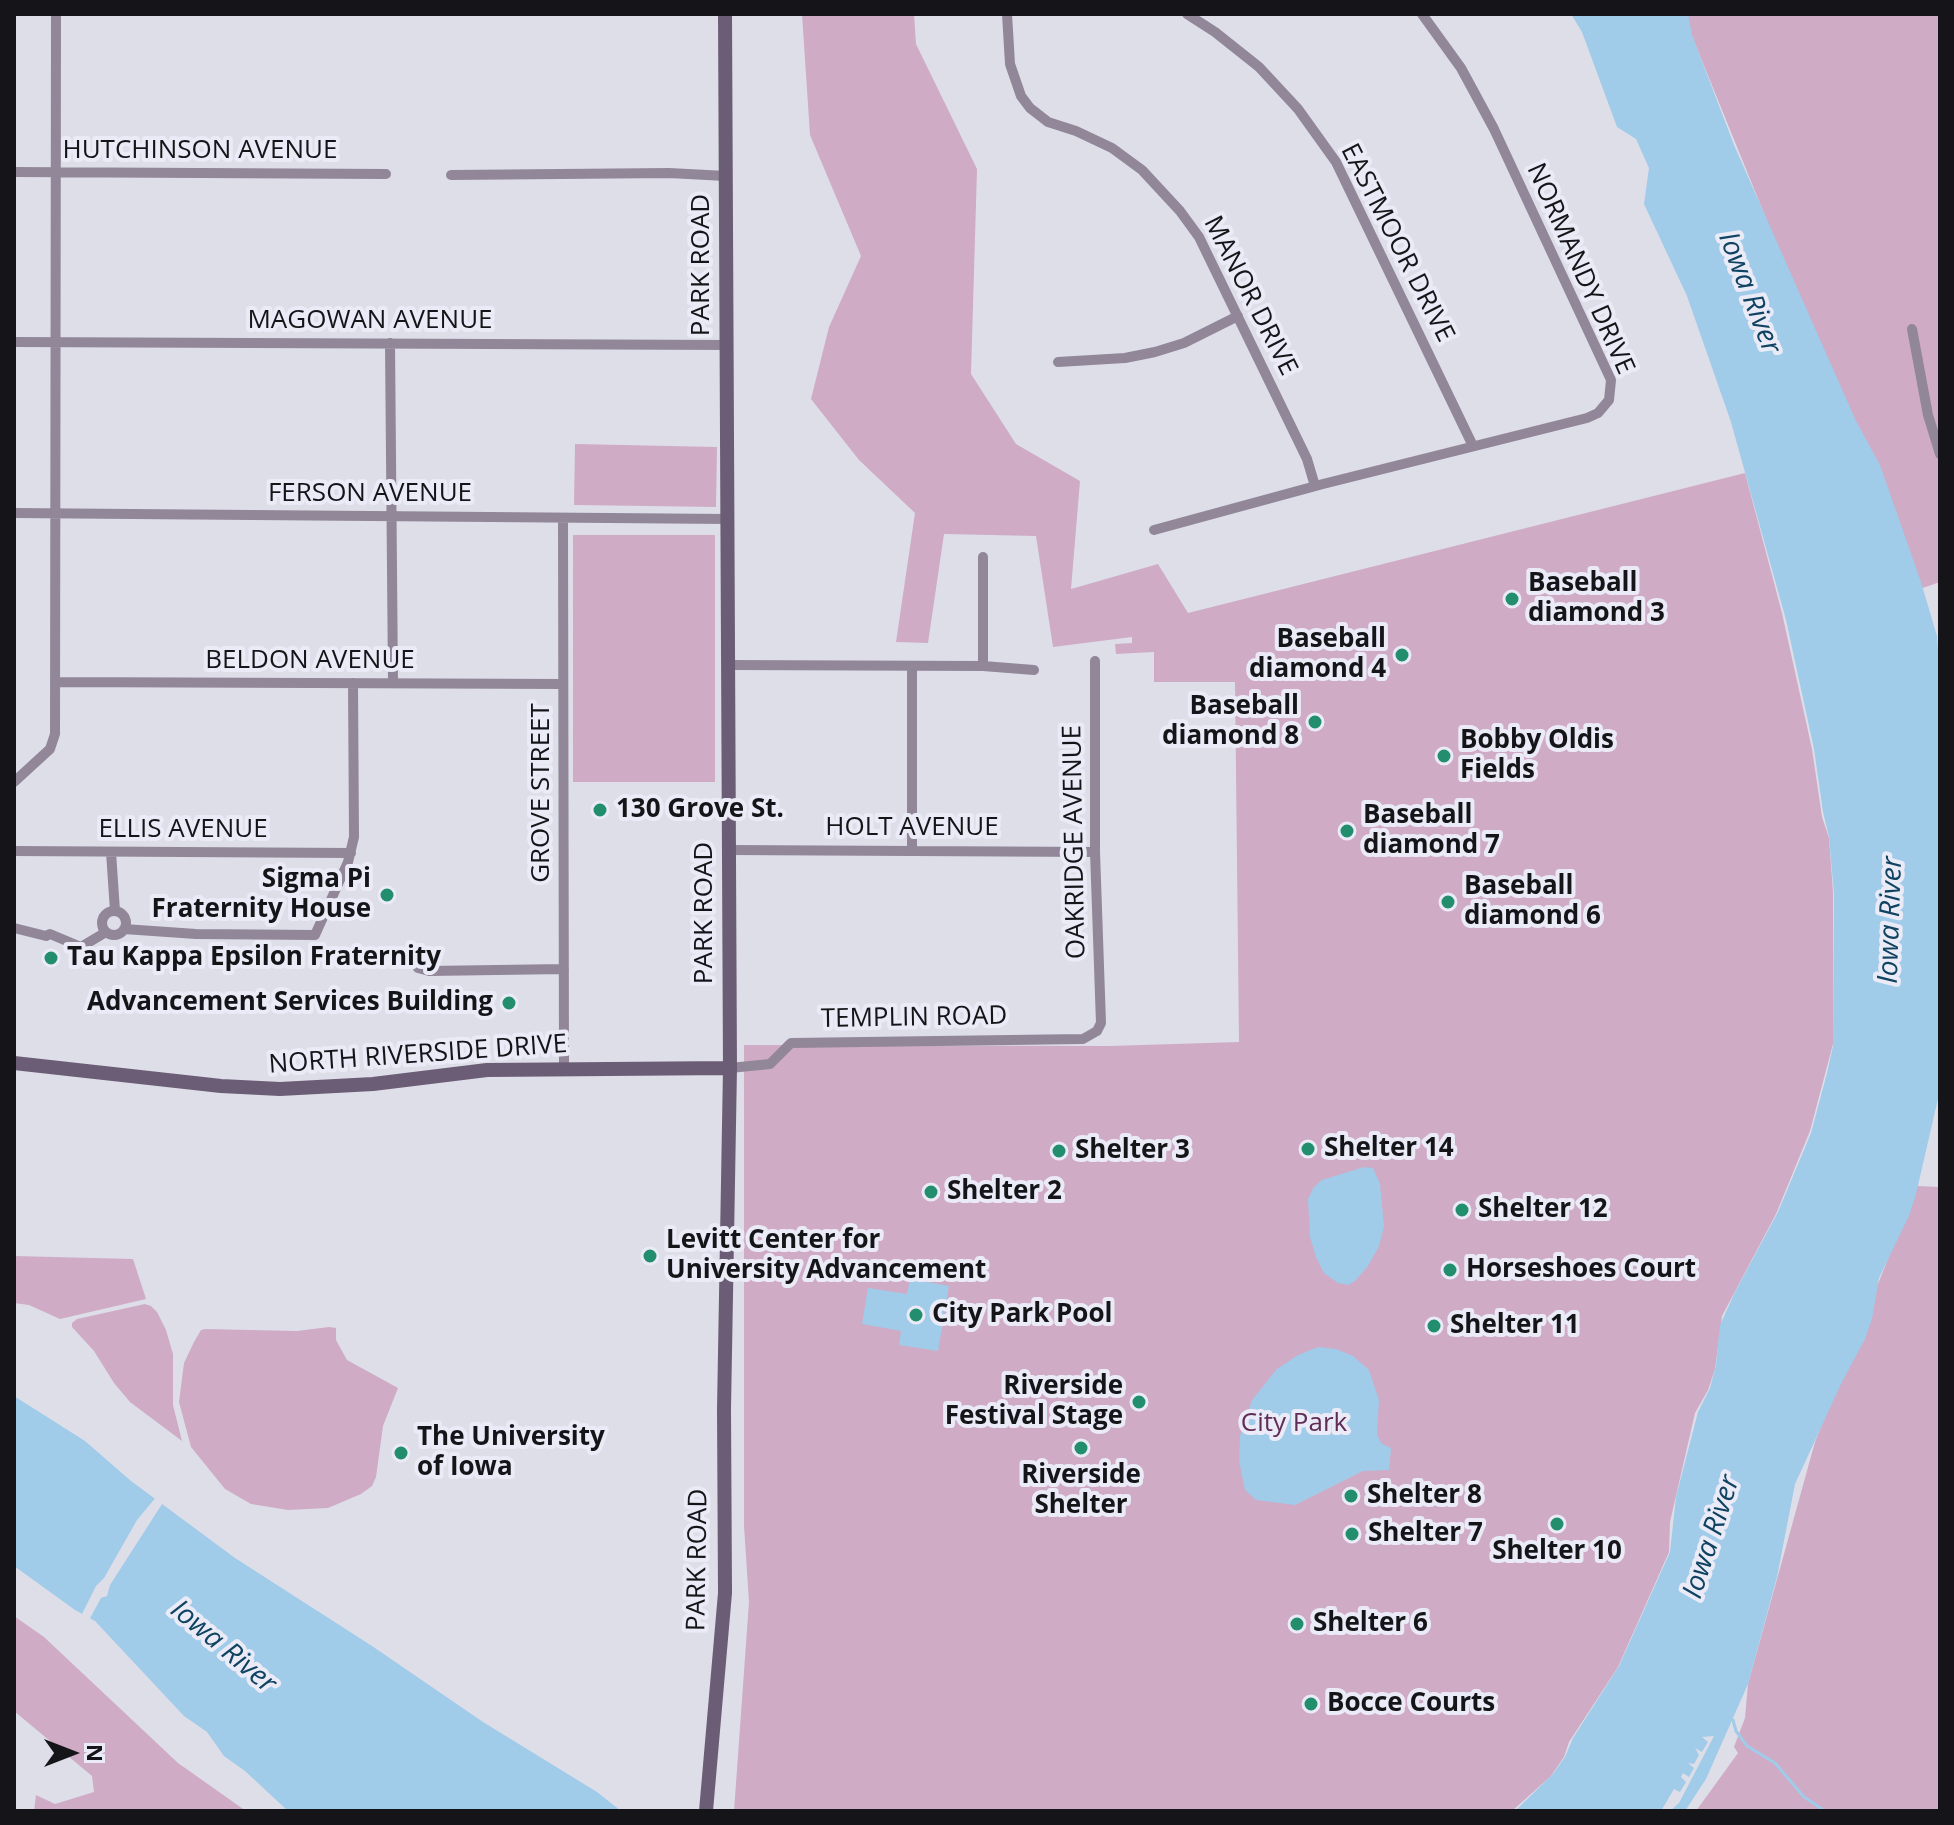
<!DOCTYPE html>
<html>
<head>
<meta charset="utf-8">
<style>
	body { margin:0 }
	#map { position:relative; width:1954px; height:1825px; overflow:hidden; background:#dedee9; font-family:"Open Sans",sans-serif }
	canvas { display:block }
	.frame { position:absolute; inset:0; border:16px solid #151519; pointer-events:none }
	.north { position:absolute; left:32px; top:1713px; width:80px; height:80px; -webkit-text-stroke:6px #ebebf7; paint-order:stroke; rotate:90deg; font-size:22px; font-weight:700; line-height:32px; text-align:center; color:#151519 }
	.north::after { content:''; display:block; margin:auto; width:28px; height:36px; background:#151519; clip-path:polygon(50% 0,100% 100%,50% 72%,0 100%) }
</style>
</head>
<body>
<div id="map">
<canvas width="1954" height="1825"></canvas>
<div class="frame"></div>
<div class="north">N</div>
</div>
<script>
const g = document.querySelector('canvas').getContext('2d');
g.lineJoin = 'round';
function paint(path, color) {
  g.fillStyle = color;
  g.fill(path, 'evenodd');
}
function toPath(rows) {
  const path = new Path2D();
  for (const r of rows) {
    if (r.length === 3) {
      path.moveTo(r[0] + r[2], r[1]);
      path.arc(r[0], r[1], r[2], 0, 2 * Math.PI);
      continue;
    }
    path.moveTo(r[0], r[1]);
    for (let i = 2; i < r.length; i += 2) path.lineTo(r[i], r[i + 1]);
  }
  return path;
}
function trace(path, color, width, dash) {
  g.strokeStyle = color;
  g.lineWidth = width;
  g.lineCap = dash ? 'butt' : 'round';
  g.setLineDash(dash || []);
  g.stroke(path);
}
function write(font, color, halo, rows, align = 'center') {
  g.font = font + ' "Open Sans",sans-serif';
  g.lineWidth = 8;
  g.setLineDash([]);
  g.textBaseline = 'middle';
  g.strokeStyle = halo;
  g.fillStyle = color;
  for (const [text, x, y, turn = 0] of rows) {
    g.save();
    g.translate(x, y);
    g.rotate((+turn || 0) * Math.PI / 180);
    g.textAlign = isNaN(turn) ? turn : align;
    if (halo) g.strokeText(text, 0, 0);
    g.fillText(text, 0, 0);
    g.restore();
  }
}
paint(toPath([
	[802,14,914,14,916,44,977,169,971,374,1016,444,1080,481,1071,589,1158,564,1188,613,1745,473,1782,613,1812,749,1822,817,1829,838,1833,892,1833,1044,1810,1131,1776,1214,1722,1316,1715,1369,1708,1390,1695,1413,1670,1522,1669,1552,1618,1667,1569,1742,1564,1757,1551,1776,1512,1811,734,1811,749,1602,744,1526,744,1045,1109,1046,1239,1042,1235,682,1154,682,1154,652,1116,654,1115,644,1132,643,1132,637,1053,647,1036,536,944,534,928,643,896,642,915,513,859,460,811,399,829,327,861,256,810,135],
	[1683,14,1940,14,1940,582,1917,590],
	[575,444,717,447,716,507,574,505],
	[573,535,715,535,715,782,573,782],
	[1917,1186,1940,1187,1940,1811,1696,1811,1738,1753,1734,1747,1745,1718,1748,1684,1815,1442],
	[14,1256,133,1259,146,1299,60,1319,29,1305,14,1303],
	[145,1304,151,1306,157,1312,166,1330,173,1354,173,1405,182,1441,130,1402,114,1383,94,1351,72,1327,72,1323,77,1319],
	[329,1327,336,1328,336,1340,347,1360,398,1388,383,1426,376,1477,372,1486,361,1494,328,1508,288,1510,251,1504,225,1489,191,1447,179,1402,184,1363,194,1342,201,1330,205,1329,297,1331],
	[14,1616,44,1637,178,1763,246,1811,34,1811,36,1795,55,1804,94,1792,92,1776,14,1711]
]), '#cfabc6');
paint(toPath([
	[1571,14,1688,14,1692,35,1734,145,1856,421,1880,465,1921,582,1937,636,1940,681,1940,1090,1916,1194,1909,1216,1879,1278,1872,1319,1865,1339,1842,1382,1795,1484,1777,1577,1748,1684,1706,1779,1685,1811,1515,1811,1553,1774,1565,1757,1573,1738,1619,1666,1670,1552,1676,1497,1698,1412,1710,1388,1716,1365,1720,1325,1735,1292,1778,1212,1811,1133,1827,1073,1833,1046,1834,894,1829,837,1823,812,1814,749,1786,620,1731,422,1687,296,1644,204,1649,168,1636,139,1617,127,1582,32],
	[1364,1167,1373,1168,1380,1184,1384,1227,1379,1246,1368,1266,1355,1281,1348,1285,1338,1283,1324,1273,1316,1257,1310,1237,1308,1199,1314,1187,1322,1180],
	[910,1279,949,1286,938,1351,899,1345,901,1331,862,1324,868,1288,907,1294],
	[1318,1347,1336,1349,1353,1356,1369,1370,1379,1400,1377,1435,1382,1444,1391,1448,1389,1470,1363,1471,1295,1505,1256,1500,1245,1490,1239,1461,1240,1436,1252,1400,1277,1369,1298,1355],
	[14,1396,85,1441,131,1481,235,1558,372,1646,483,1722,597,1792,621,1811,288,1811,245,1771,224,1756,207,1732,184,1716,95,1621,75,1610,14,1566]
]), '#a0cbe9');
paint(toPath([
	[157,1496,164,1501,110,1585,107,1596,101,1598,88,1622,80,1618,96,1586,104,1578,137,1520],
	[1714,1736,1679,1803,1670,1811,1661,1811,1674,1789,1680,1792,1686,1782,1681,1777,1683,1773,1689,1777,1694,1768,1688,1763,1694,1764,1699,1755,1695,1748,1702,1752,1708,1742,1702,1737]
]), '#dedee9');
trace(toPath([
	[1733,1720,1736,1731,1747,1746,1775,1763,1804,1797,1825,1811]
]), '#a0cbe9', 3);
trace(toPath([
	[1007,14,1010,64,1021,96,1030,108,1048,122,1076,131,1112,148,1142,170,1180,211,1199,237,1307,459,1315,486],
	[1187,14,1215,32,1259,67,1298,109,1336,162,1473,446],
	[14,172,386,174],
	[451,175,669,173,726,176],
	[1912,329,1928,415,1940,454],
	[14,342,726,345],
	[390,343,393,683],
	[1058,362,1125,358,1155,352,1184,343,1238,316],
	[14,513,727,519],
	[563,518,564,1069],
	[1154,530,1323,484,1587,418,1598,413,1609,400,1611,380,1494,129,1461,68,1422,14],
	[983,557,983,666],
	[729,665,983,666,1034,670],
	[56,682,563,684],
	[14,782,50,749,55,734,56,14],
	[729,850,1095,852],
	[912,850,912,666],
	[14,851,351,853],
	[111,852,115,911],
	[114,923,12],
	[14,928,46,936,50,934,81,947,106,932],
	[124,929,196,934,315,935,348,862,354,837,353,683],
	[418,968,429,971,564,969],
	[730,1068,770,1064,791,1043,1083,1039,1097,1031,1101,1023,1095,852,1095,661]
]), '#918798', 10);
trace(toPath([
	[14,1063,221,1086,280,1089,373,1084,487,1070,730,1068],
	[706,1811,725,1593,724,1409,730,1068,725,14]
]), '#6c5d76', 14);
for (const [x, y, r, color] of [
	[1512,599,8,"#238e6d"],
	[1402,655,8,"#238e6d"],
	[1315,722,8,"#238e6d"],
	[1444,756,8,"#238e6d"],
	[600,810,8,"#238e6d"],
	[1347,831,8,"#238e6d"],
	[387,895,8,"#238e6d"],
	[1448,902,8,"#238e6d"],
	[51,958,8,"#238e6d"],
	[509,1003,8,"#238e6d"],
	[1308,1149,8,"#238e6d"],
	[1059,1151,8,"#238e6d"],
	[931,1192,8,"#238e6d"],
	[1462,1210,8,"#238e6d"],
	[650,1256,8,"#238e6d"],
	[1450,1270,8,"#238e6d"],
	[916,1315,8,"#238e6d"],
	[1434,1326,8,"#238e6d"],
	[1139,1402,8,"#238e6d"],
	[1081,1448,8,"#238e6d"],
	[401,1453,8,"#238e6d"],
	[1351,1496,8,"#238e6d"],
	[1557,1524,8,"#238e6d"],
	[1352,1534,8,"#238e6d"],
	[1297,1624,8,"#238e6d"],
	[1311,1704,8,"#238e6d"]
]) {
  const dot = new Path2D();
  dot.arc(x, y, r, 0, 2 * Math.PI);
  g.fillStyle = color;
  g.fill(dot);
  trace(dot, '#ebebf7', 3);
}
write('26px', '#151519', '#ebebf7', [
	["HUTCHINSON AVENUE",200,151],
	["EASTMOOR DRIVE",1397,243,63],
	["PARK ROAD",702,265,-90],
	["NORMANDY DRIVE",1580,269,66],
	["MANOR DRIVE",1250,296,63],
	["MAGOWAN AVENUE",370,321],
	["FERSON AVENUE",370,494],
	["BELDON AVENUE",310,661],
	["GROVE STREET",542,793,-90],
	["HOLT AVENUE",912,828],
	["ELLIS AVENUE",183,830],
	["OAKRIDGE AVENUE",1075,842,-91],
	["PARK ROAD",705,913,-90],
	["TEMPLIN ROAD",914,1018,-1],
	["NORTH RIVERSIDE DRIVE",418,1055,-4],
	["PARK ROAD",698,1560,-89]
]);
write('bold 26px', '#151519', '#ebebf7', [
	["Baseball",1528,584],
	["diamond 3",1528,614],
	["Baseball",1386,640,"right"],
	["diamond 4",1386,670,"right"],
	["Baseball",1299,707,"right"],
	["diamond 8",1299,737,"right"],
	["Bobby Oldis",1460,741],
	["Fields",1460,771],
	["130 Grove St.",616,810],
	["Baseball",1363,816],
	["diamond 7",1363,846],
	["Sigma Pi",371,880,"right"],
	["Fraternity House",371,910,"right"],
	["Baseball",1464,887],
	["diamond 6",1464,917],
	["Tau Kappa Epsilon Fraternity",67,958],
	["Advancement Services Building",493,1003,"right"],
	["Shelter 14",1324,1149],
	["Shelter 3",1075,1151],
	["Shelter 2",947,1192],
	["Shelter 12",1478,1210],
	["Levitt Center for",666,1241],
	["University Advancement",666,1271],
	["Horseshoes Court",1466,1270],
	["City Park Pool",932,1315],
	["Shelter 11",1450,1326],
	["Riverside",1123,1387,"right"],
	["Festival Stage",1123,1417,"right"],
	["The University",417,1438],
	["of Iowa",417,1468],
	["Riverside",1081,1476,"center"],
	["Shelter",1081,1506,"center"],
	["Shelter 8",1367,1496],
	["Shelter 7",1368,1534],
	["Shelter 10",1557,1552,"center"],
	["Shelter 6",1313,1624],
	["Bocce Courts",1327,1704]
], 'left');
write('26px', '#5f2d55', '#ebebf7', [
	["City Park",1294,1424]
]);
write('italic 28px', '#0f4361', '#ebebf7', [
	["Iowa River",1749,293,69],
	["Iowa River",1891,920,-88],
	["Iowa River",1712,1537,-72],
	["Iowa River",223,1647,40]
]);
</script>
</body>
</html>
